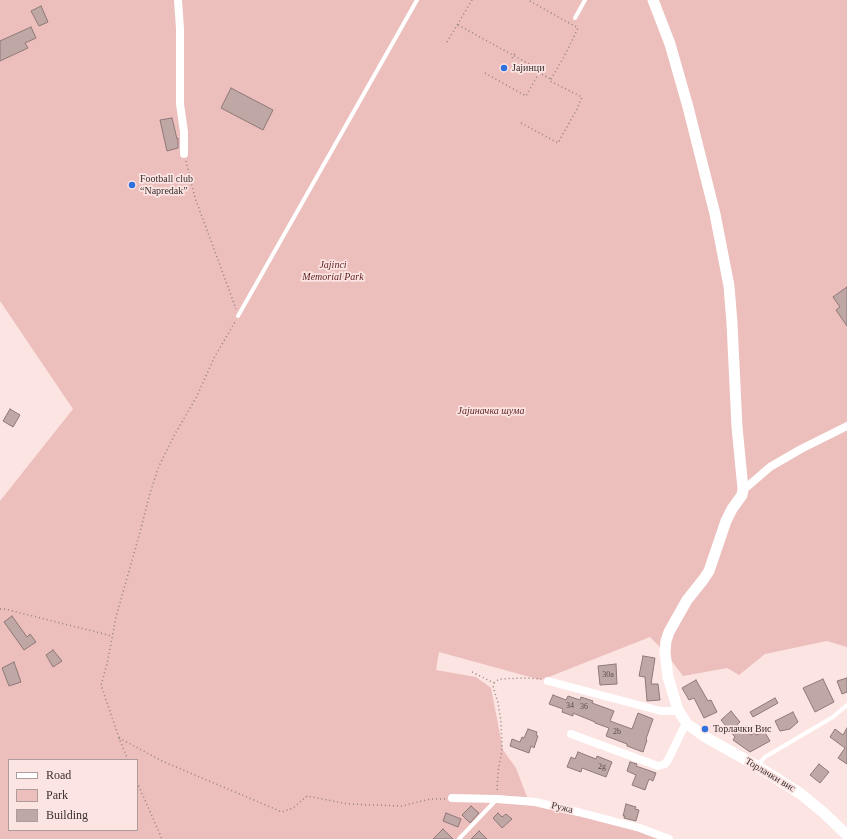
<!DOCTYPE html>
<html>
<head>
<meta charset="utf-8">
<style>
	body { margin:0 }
	#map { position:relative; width:847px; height:839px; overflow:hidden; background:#fce4e2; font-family:"Times New Roman",serif }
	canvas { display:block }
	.legend { position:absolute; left:8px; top:759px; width:130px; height:72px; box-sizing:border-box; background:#fce4e2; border:1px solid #ae9c9a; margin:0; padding:5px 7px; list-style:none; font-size:12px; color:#39302f }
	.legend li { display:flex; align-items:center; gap:8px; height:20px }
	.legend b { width:20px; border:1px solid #ae9c9a }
</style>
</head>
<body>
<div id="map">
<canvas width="847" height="839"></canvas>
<ul class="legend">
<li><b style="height:5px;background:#fff"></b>Road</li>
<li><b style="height:11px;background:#ecbebc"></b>Park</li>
<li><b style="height:11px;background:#bfa7a6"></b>Building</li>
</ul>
</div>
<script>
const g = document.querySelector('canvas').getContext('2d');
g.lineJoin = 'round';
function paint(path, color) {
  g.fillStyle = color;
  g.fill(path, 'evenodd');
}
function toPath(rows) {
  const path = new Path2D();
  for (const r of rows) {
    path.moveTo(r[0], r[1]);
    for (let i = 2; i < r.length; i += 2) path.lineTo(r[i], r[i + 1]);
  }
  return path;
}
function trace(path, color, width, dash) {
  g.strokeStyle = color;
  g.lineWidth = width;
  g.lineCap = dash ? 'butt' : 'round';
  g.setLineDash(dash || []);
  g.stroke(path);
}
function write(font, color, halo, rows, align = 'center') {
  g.font = font + ' "Times New Roman",serif';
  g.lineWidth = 3.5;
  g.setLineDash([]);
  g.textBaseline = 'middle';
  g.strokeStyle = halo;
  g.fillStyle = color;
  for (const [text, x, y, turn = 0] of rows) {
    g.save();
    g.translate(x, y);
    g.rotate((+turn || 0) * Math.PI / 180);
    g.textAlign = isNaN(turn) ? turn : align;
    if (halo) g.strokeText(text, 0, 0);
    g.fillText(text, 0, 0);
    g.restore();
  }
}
paint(toPath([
	[0,0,847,0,847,647,827,641,765,654,739,675,727,668,683,676,665,652,650,637,541,680,439,652,436,670,476,677,491,688,503,750,516,768,527,797,487,795,535,802,667,839,0,839,0,501,73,409,0,301],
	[9,760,137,760,137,830,9,830]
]), '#ecbebc');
const building = toPath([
	[41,6,48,22,39,26,31,11,41,6],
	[31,27,36,38,25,43,28,48,0,61,0,41,31,27],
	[231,88,273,110,263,130,221,108,231,88],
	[172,118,177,139,178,138,178,148,167,151,160,120,172,118],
	[847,287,847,326,836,310,840,307,833,297,847,287],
	[10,409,20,415,13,427,3,421,10,409],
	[12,616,27,637,30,634,36,642,24,650,4,622,12,616],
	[53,650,62,661,53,667,46,655,53,650],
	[643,656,655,658,651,684,658,684,660,700,647,701,645,677,639,676,643,656],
	[14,662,21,682,9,686,2,668,14,662],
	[616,664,617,684,600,685,598,666,616,664],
	[847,678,847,692,842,694,837,681,847,678],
	[823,679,834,702,815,712,803,688,823,679],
	[696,680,708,701,711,700,717,712,704,718,694,698,689,700,682,688,696,680],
	[553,695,566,700,568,696,580,700,581,697,593,701,592,703,614,711,610,721,632,729,638,713,653,719,646,739,647,740,643,752,627,746,627,744,606,736,609,728,595,723,595,722,573,713,573,716,562,712,563,709,549,704,553,695],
	[775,698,778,703,753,717,750,712,775,698],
	[731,711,740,722,737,725,751,735,754,733,757,735,764,731,770,741,750,752,733,740,735,737,721,720,731,711],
	[793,712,798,722,790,729,780,731,775,721,793,712],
	[847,728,847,764,838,758,845,748,830,737,835,729,843,735,847,728],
	[528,729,537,732,536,735,538,736,534,748,531,746,529,753,510,746,512,739,520,742,522,737,524,738,528,729],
	[578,752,596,759,597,756,612,762,606,777,582,768,581,772,567,767,571,757,575,759,578,752],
	[630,762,637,764,636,766,656,773,653,781,649,779,645,790,632,785,636,775,627,771,630,762],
	[819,764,829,772,820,783,810,775,819,764],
	[626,804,636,807,635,809,639,810,636,821,624,818,625,816,623,816,626,804],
	[471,806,479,813,470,823,462,815,471,806],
	[446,813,461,819,458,827,443,821,446,813],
	[498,813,502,817,506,814,512,819,502,828,493,818,498,813],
	[443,829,453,839,433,839,443,829],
	[479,831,487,839,471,839,479,831]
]);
paint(building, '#bfa7a6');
trace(building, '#8f7978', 1);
trace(toPath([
	[458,25,540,70,539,73,551,79],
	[447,42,472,0],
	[512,58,515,53],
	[485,73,526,96,539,73],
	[521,123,558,143,577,109,582,97,550,81,566,53,578,28,528,0],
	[186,161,195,198,217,257,236,309],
	[0,609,5,609,112,636],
	[472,672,494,683,493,686,498,703,501,721,502,749,498,772,497,791],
	[494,683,499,679,524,678,541,679],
	[119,738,162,761,282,812,293,808,307,796,348,804,402,806,430,799,445,799],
	[128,760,119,738,101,685,107,664,116,617,140,532,150,493,159,466,175,434,197,396,214,358,235,322],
	[137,782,162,839]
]), '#938382', 1.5, [1, 3]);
trace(toPath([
	[575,18,585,0],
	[238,316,417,0],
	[757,766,765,757,833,717,847,705],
	[459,839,497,799]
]), '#fff', 4);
trace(toPath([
	[178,0,180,29,180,104,184,132,184,154],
	[743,489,748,486,770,467,801,449,847,426],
	[548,681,661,711,672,711,678,710],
	[571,734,658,766,665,764,668,760,683,729,687,724],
	[452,798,497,799,535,802,578,812,640,828,669,839]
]), '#fff', 8);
trace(toPath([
	[653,0,670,44,688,107,715,214,729,286,732,323,737,427,743,489,742,495,732,509,726,521,709,571,703,580,687,600,669,632,666,641,665,652,668,677,678,710,687,724,707,738,757,766,801,794,824,813,847,835]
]), '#fff', 11);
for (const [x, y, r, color] of [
	[504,68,4,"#3071de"],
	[132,185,4,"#3071de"],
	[705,729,4,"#3071de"]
]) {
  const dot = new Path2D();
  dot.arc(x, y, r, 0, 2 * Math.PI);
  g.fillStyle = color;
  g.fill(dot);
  trace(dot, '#fce4e2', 1.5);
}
write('8px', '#5a4e4d', null, [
	["30a",608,675],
	["34",570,706],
	["36",584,707],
	["2b",617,732],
	["2g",602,767]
]);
write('10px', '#39302f', '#fce4e2', [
	["Јајинци",512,68],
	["Football club",140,179],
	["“Napredak”",140,191],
	["Торлачки Вис",713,729]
], 'left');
write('italic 10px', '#5e1e20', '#fce4e2', [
	["Jajinci",333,265],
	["Memorial Park",333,277],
	["Јајиначка шума",491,411]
]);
write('10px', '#39302f', '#fce4e2', [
	["Торлачки вис",770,775,31],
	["Ружа",562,808,13]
]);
</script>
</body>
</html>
